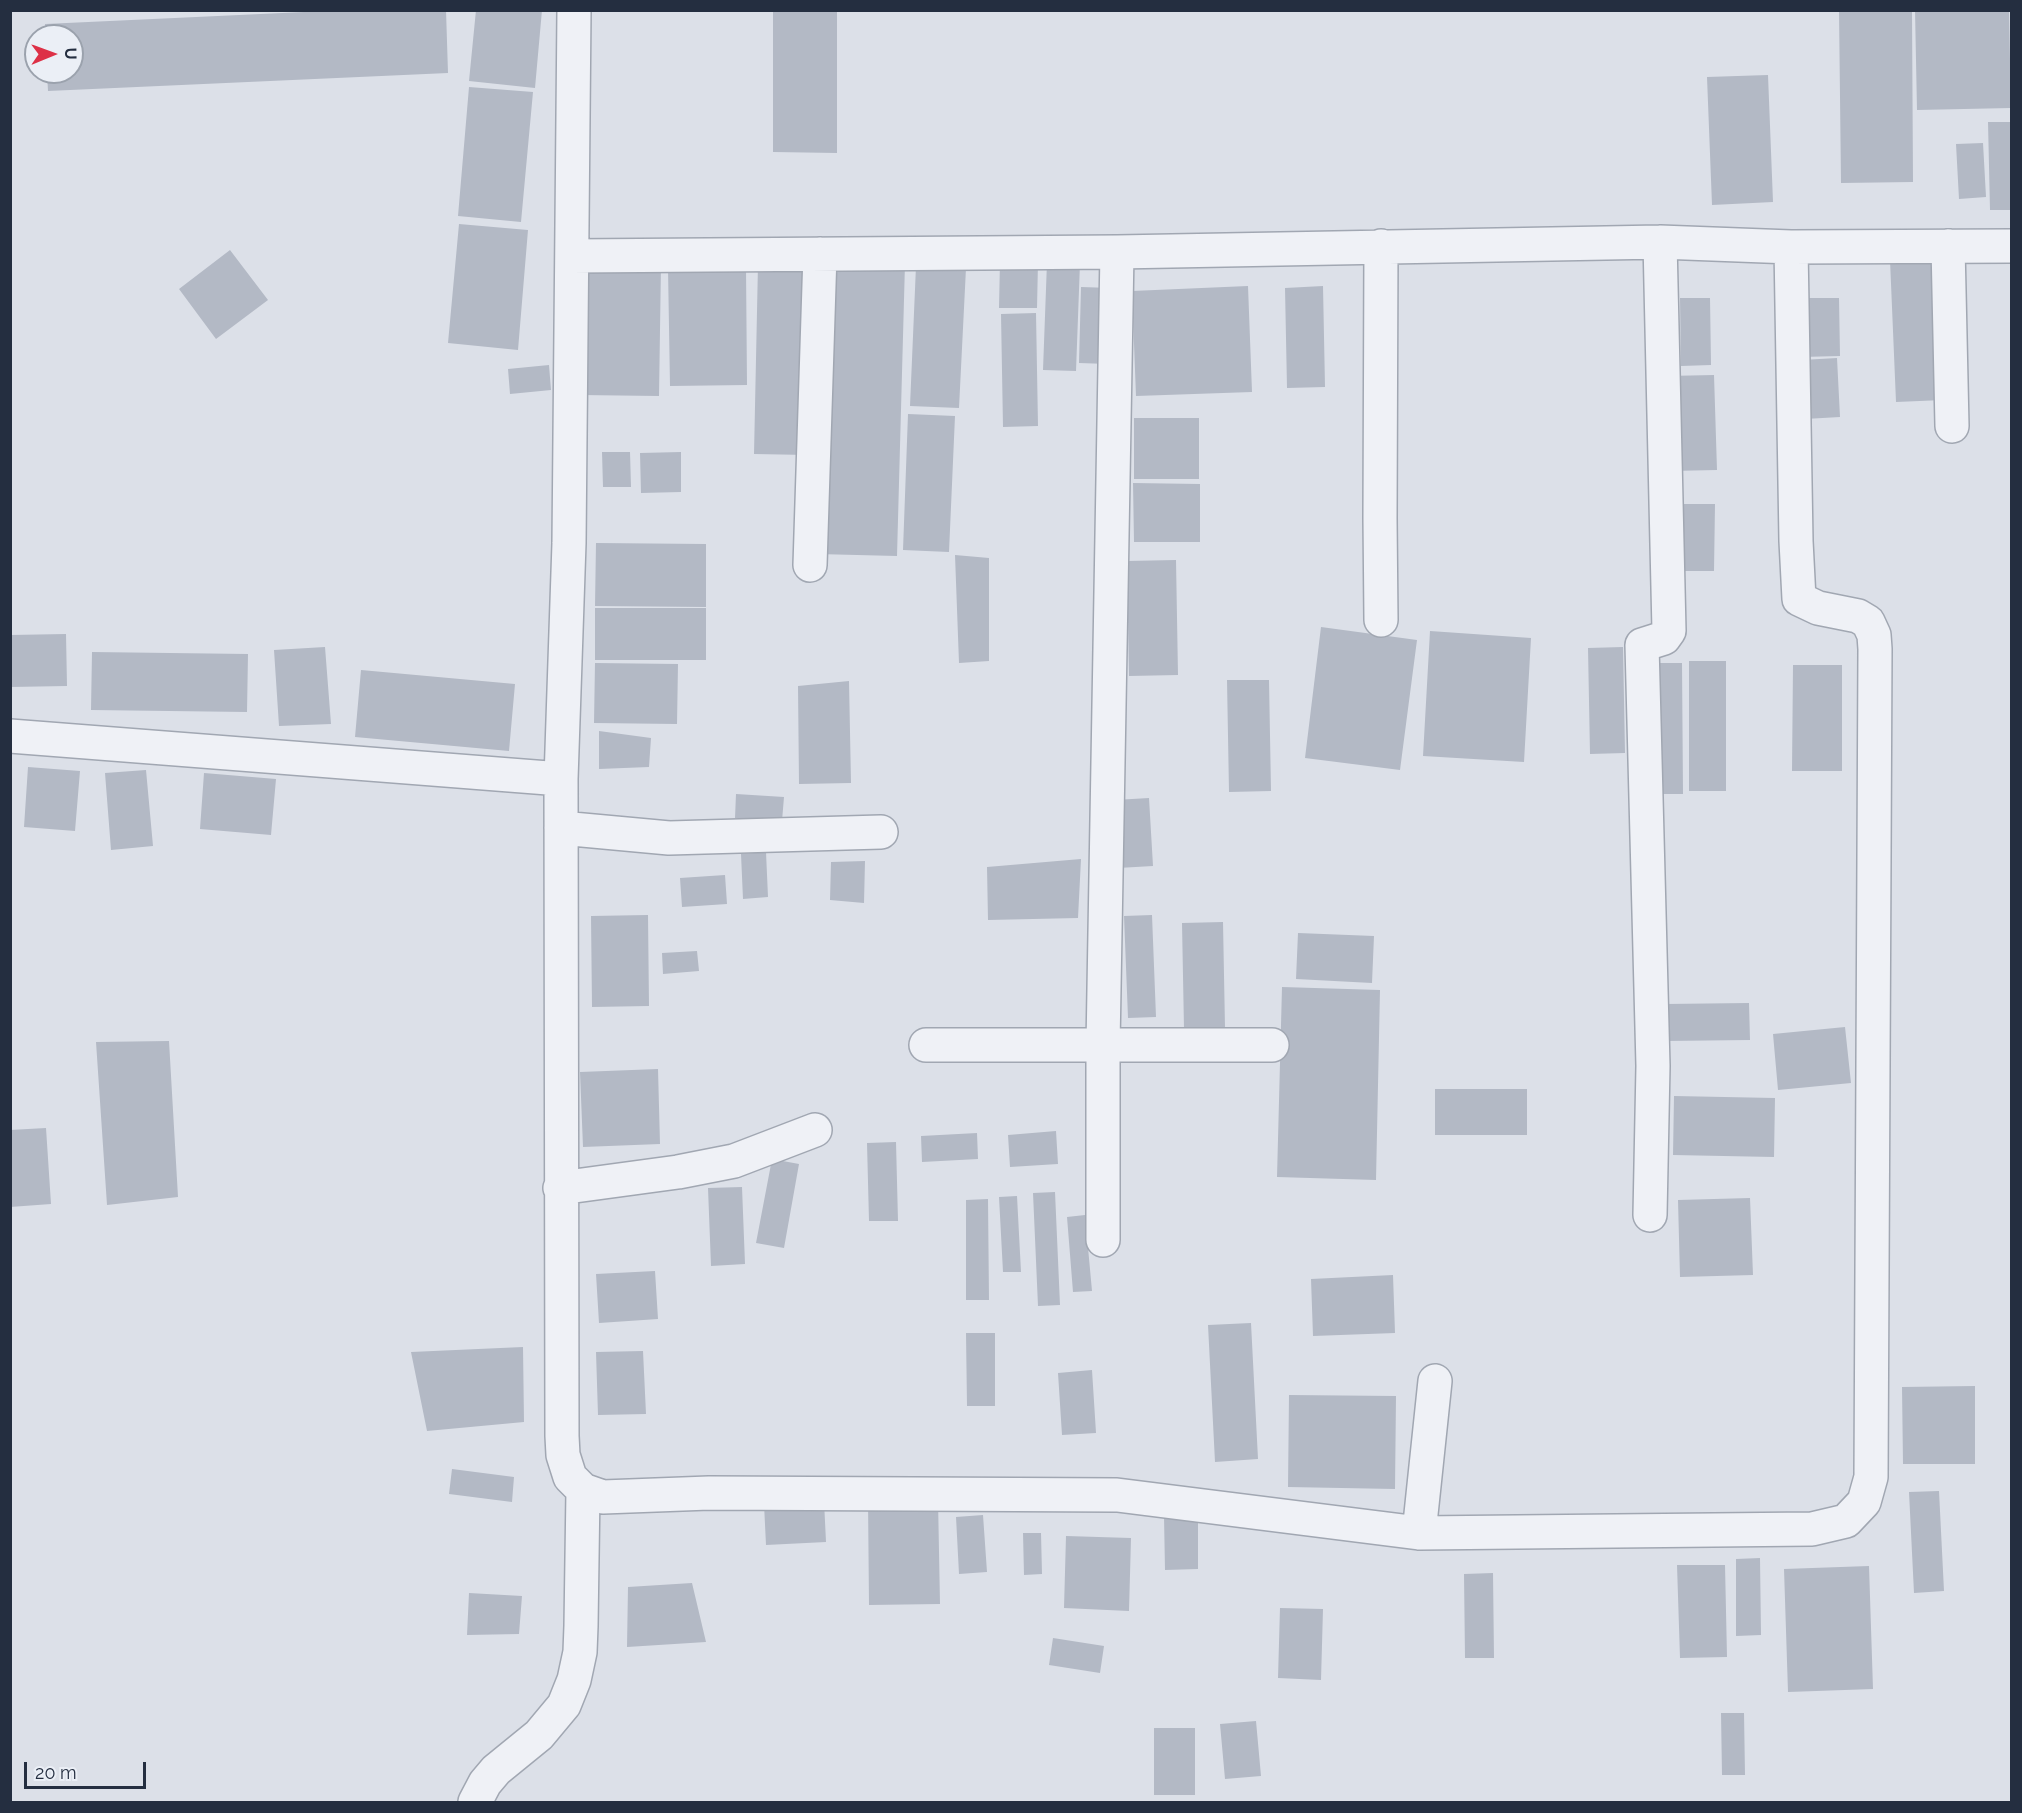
<!DOCTYPE html>
<html>
<head>
<meta charset="utf-8">
<style>
	body { margin:0 }
	#map { position:relative; width:2022px; height:1813px; overflow:hidden; background:#dce0e8; font-family:Raleway,sans-serif }
	canvas { display:block }
	.frame { position:absolute; inset:0; border:12px solid #242e40; pointer-events:none }
	.north { position:absolute; left:24px; top:24px; width:60px; height:60px; box-sizing:border-box; background:#ebeff6; border:2px solid #9ba2ad; border-radius:50%; rotate:89deg; font-size:16px; font-weight:700; line-height:24px; text-align:center; color:#242e40 }
	.north::after { content:''; display:block; margin:auto; width:21px; height:27px; background:#dd3147; clip-path:polygon(50% 0,100% 100%,50% 72%,0 100%) }
	.scale { position:absolute; left:24px; top:1762px; width:122px; height:27px; box-sizing:border-box; border:3px solid #242e40; border-top:0; padding-left:8px; font-size:18px; line-height:21px; white-space:nowrap; color:#242e40; -webkit-text-stroke:4px #ebeff6; paint-order:stroke }
</style>
</head>
<body>
<div id="map">
<canvas width="2022" height="1813"></canvas>
<div class="frame"></div>
<div class="north">U</div>
<div class="scale">20 m</div>
</div>
<script>
const g = document.querySelector('canvas').getContext('2d');
g.lineJoin = 'round';
function paint(path, color) {
  g.fillStyle = color;
  g.fill(path, 'evenodd');
}
function toPath(rows) {
  const path = new Path2D();
  for (const r of rows) {
    path.moveTo(r[0], r[1]);
    for (let i = 2; i < r.length; i += 2) path.lineTo(r[i], r[i + 1]);
  }
  return path;
}
function trace(path, color, width, dash) {
  g.strokeStyle = color;
  g.lineWidth = width;
  g.lineCap = dash ? 'butt' : 'round';
  g.setLineDash(dash || []);
  g.stroke(path);
}
paint(toPath([
	[347,10,446,10,448,73,48,91,47,72,72,72,72,36,46,36,45,24],
	[476,10,542,10,535,88,469,81],
	[773,10,837,10,837,153,773,152],
	[1839,10,1912,10,1913,182,1841,183],
	[1915,10,2009,10,2011,108,1917,110],
	[1768,75,1773,202,1712,205,1707,77],
	[469,87,533,92,521,222,458,216],
	[1988,122,2011,122,2012,210,1990,210],
	[1983,143,1986,197,1959,199,1956,144],
	[459,224,528,230,518,350,448,343],
	[230,250,268,300,216,339,179,289],
	[1937,258,1943,400,1896,402,1890,260],
	[826,260,905,263,897,556,817,554],
	[1000,261,1038,262,1037,308,999,308],
	[1047,262,1080,263,1076,371,1043,370],
	[582,264,661,264,659,396,580,395],
	[758,264,813,266,808,455,754,454],
	[916,266,966,268,959,408,910,406],
	[746,267,747,385,670,386,668,268],
	[1248,286,1252,392,1136,396,1132,291],
	[1323,286,1325,387,1287,388,1285,288],
	[1081,287,1111,288,1108,364,1079,363],
	[1680,298,1710,298,1711,365,1681,366],
	[1800,298,1839,298,1840,356,1801,357],
	[1036,313,1038,426,1003,427,1001,314],
	[1837,358,1840,417,1805,419,1802,360],
	[549,365,551,390,510,394,508,369],
	[1714,375,1717,470,1670,471,1667,376],
	[908,414,955,416,949,552,903,550],
	[1134,418,1199,418,1199,479,1134,479],
	[602,452,630,452,631,487,603,487],
	[681,452,681,492,641,493,640,453],
	[1133,483,1200,484,1200,542,1134,542],
	[1669,504,1715,504,1714,571,1669,571],
	[596,543,706,544,706,607,595,606],
	[955,555,989,558,989,661,959,663],
	[1176,560,1178,675,1129,676,1127,561],
	[595,608,706,608,706,660,595,660],
	[1321,627,1417,640,1400,770,1305,758],
	[1430,631,1531,638,1524,762,1423,756],
	[66,634,67,686,10,687,10,635],
	[325,647,331,724,279,726,274,650],
	[1623,647,1625,753,1590,754,1588,648],
	[92,652,248,654,247,712,91,710],
	[1689,661,1726,661,1726,791,1689,791],
	[595,663,678,664,677,724,594,723],
	[1656,663,1682,663,1683,794,1657,794],
	[1793,665,1842,665,1842,771,1792,771],
	[361,670,515,684,509,751,355,737],
	[1227,680,1269,680,1271,791,1229,792],
	[849,681,851,783,799,784,798,686],
	[599,731,651,738,649,767,599,769],
	[28,767,80,771,75,831,24,827],
	[146,770,153,846,111,850,105,773],
	[204,773,276,779,271,835,200,829],
	[736,794,784,797,782,821,735,818],
	[1149,798,1153,866,1118,868,1115,800],
	[766,852,768,897,743,899,741,854],
	[1081,859,1078,918,988,920,987,867],
	[865,861,864,903,830,900,831,862],
	[725,875,727,904,682,907,680,878],
	[648,915,649,1006,592,1007,591,916],
	[1152,915,1156,1017,1128,1018,1124,916],
	[1223,922,1225,1028,1184,1029,1182,923],
	[1298,933,1374,936,1372,983,1296,979],
	[697,951,699,971,663,974,662,953],
	[1282,987,1380,990,1376,1180,1277,1177],
	[1749,1003,1750,1040,1665,1041,1665,1004],
	[1845,1027,1851,1083,1778,1090,1773,1034],
	[169,1041,178,1197,107,1205,96,1042],
	[658,1069,660,1144,583,1147,580,1072],
	[1435,1089,1527,1089,1527,1135,1435,1135],
	[1674,1096,1775,1098,1774,1157,1673,1155],
	[46,1128,51,1204,10,1207,10,1130],
	[1056,1131,1058,1164,1010,1167,1008,1135],
	[977,1133,978,1159,922,1162,921,1136],
	[896,1142,898,1221,869,1221,867,1143],
	[772,1159,799,1164,784,1248,756,1243],
	[742,1187,745,1264,711,1266,708,1188],
	[1055,1192,1060,1305,1038,1306,1033,1193],
	[1017,1196,1021,1272,1003,1272,999,1197],
	[1750,1198,1753,1275,1680,1277,1678,1200],
	[988,1199,989,1300,966,1300,966,1200],
	[1085,1215,1092,1291,1073,1292,1067,1217],
	[655,1271,658,1319,599,1323,596,1274],
	[1393,1275,1395,1333,1313,1336,1311,1279],
	[1251,1323,1258,1459,1215,1462,1208,1325],
	[966,1333,995,1333,995,1406,967,1406],
	[523,1347,524,1422,427,1431,411,1352],
	[643,1351,646,1414,598,1415,596,1352],
	[1092,1370,1096,1433,1062,1435,1058,1373],
	[1975,1386,1975,1464,1903,1464,1902,1387],
	[1289,1395,1396,1396,1395,1489,1288,1487],
	[452,1469,514,1477,512,1502,449,1494],
	[1939,1491,1944,1591,1914,1593,1909,1492],
	[868,1499,938,1499,940,1604,869,1605],
	[824,1501,826,1542,766,1545,764,1504],
	[983,1515,987,1572,959,1574,956,1517],
	[1164,1516,1198,1516,1198,1569,1165,1570],
	[1023,1533,1041,1533,1042,1574,1024,1575],
	[1066,1536,1131,1538,1129,1611,1064,1608],
	[1760,1558,1761,1635,1736,1636,1736,1559],
	[1677,1565,1725,1565,1727,1657,1680,1658],
	[1869,1566,1873,1689,1788,1692,1784,1569],
	[1493,1573,1494,1658,1465,1658,1464,1574],
	[692,1583,706,1642,627,1647,628,1587],
	[469,1593,522,1596,519,1634,467,1635],
	[1280,1608,1323,1609,1321,1680,1278,1678],
	[1053,1638,1104,1646,1100,1673,1049,1665],
	[1721,1713,1744,1713,1745,1775,1722,1775],
	[1256,1721,1261,1776,1225,1779,1220,1724],
	[1154,1728,1195,1728,1195,1795,1154,1795]
]), '#b3b9c5');
const street = toPath([
	[574,10,569,543,561,779,562,1436,563,1455,570,1477,583,1490,603,1497,709,1493,1117,1495,1419,1533,1812,1529,1846,1521,1864,1502,1871,1477,1875,649,1874,635,1868,622,1858,616,1818,608,1799,599,1796,541,1791,247],
	[1381,246,1380,518,1381,620],
	[1948,246,1952,426],
	[572,256,1117,252,1660,242,1791,247,2012,246],
	[810,565,820,254],
	[10,736,561,779],
	[561,828,669,838,881,832],
	[926,1045,1272,1045],
	[560,1188,678,1172,734,1161,815,1130],
	[1650,1215,1653,1066,1642,645,1664,638,1669,631,1660,242],
	[1103,1240,1103,1045,1117,252],
	[1419,1533,1435,1381],
	[475,1802,485,1783,496,1770,539,1735,564,1705,574,1680,580,1652,581,1626,583,1490]
]);
trace(street, '#a1a7b2', 36);
trace(street, '#eff1f6', 33);
</script>
</body>
</html>
